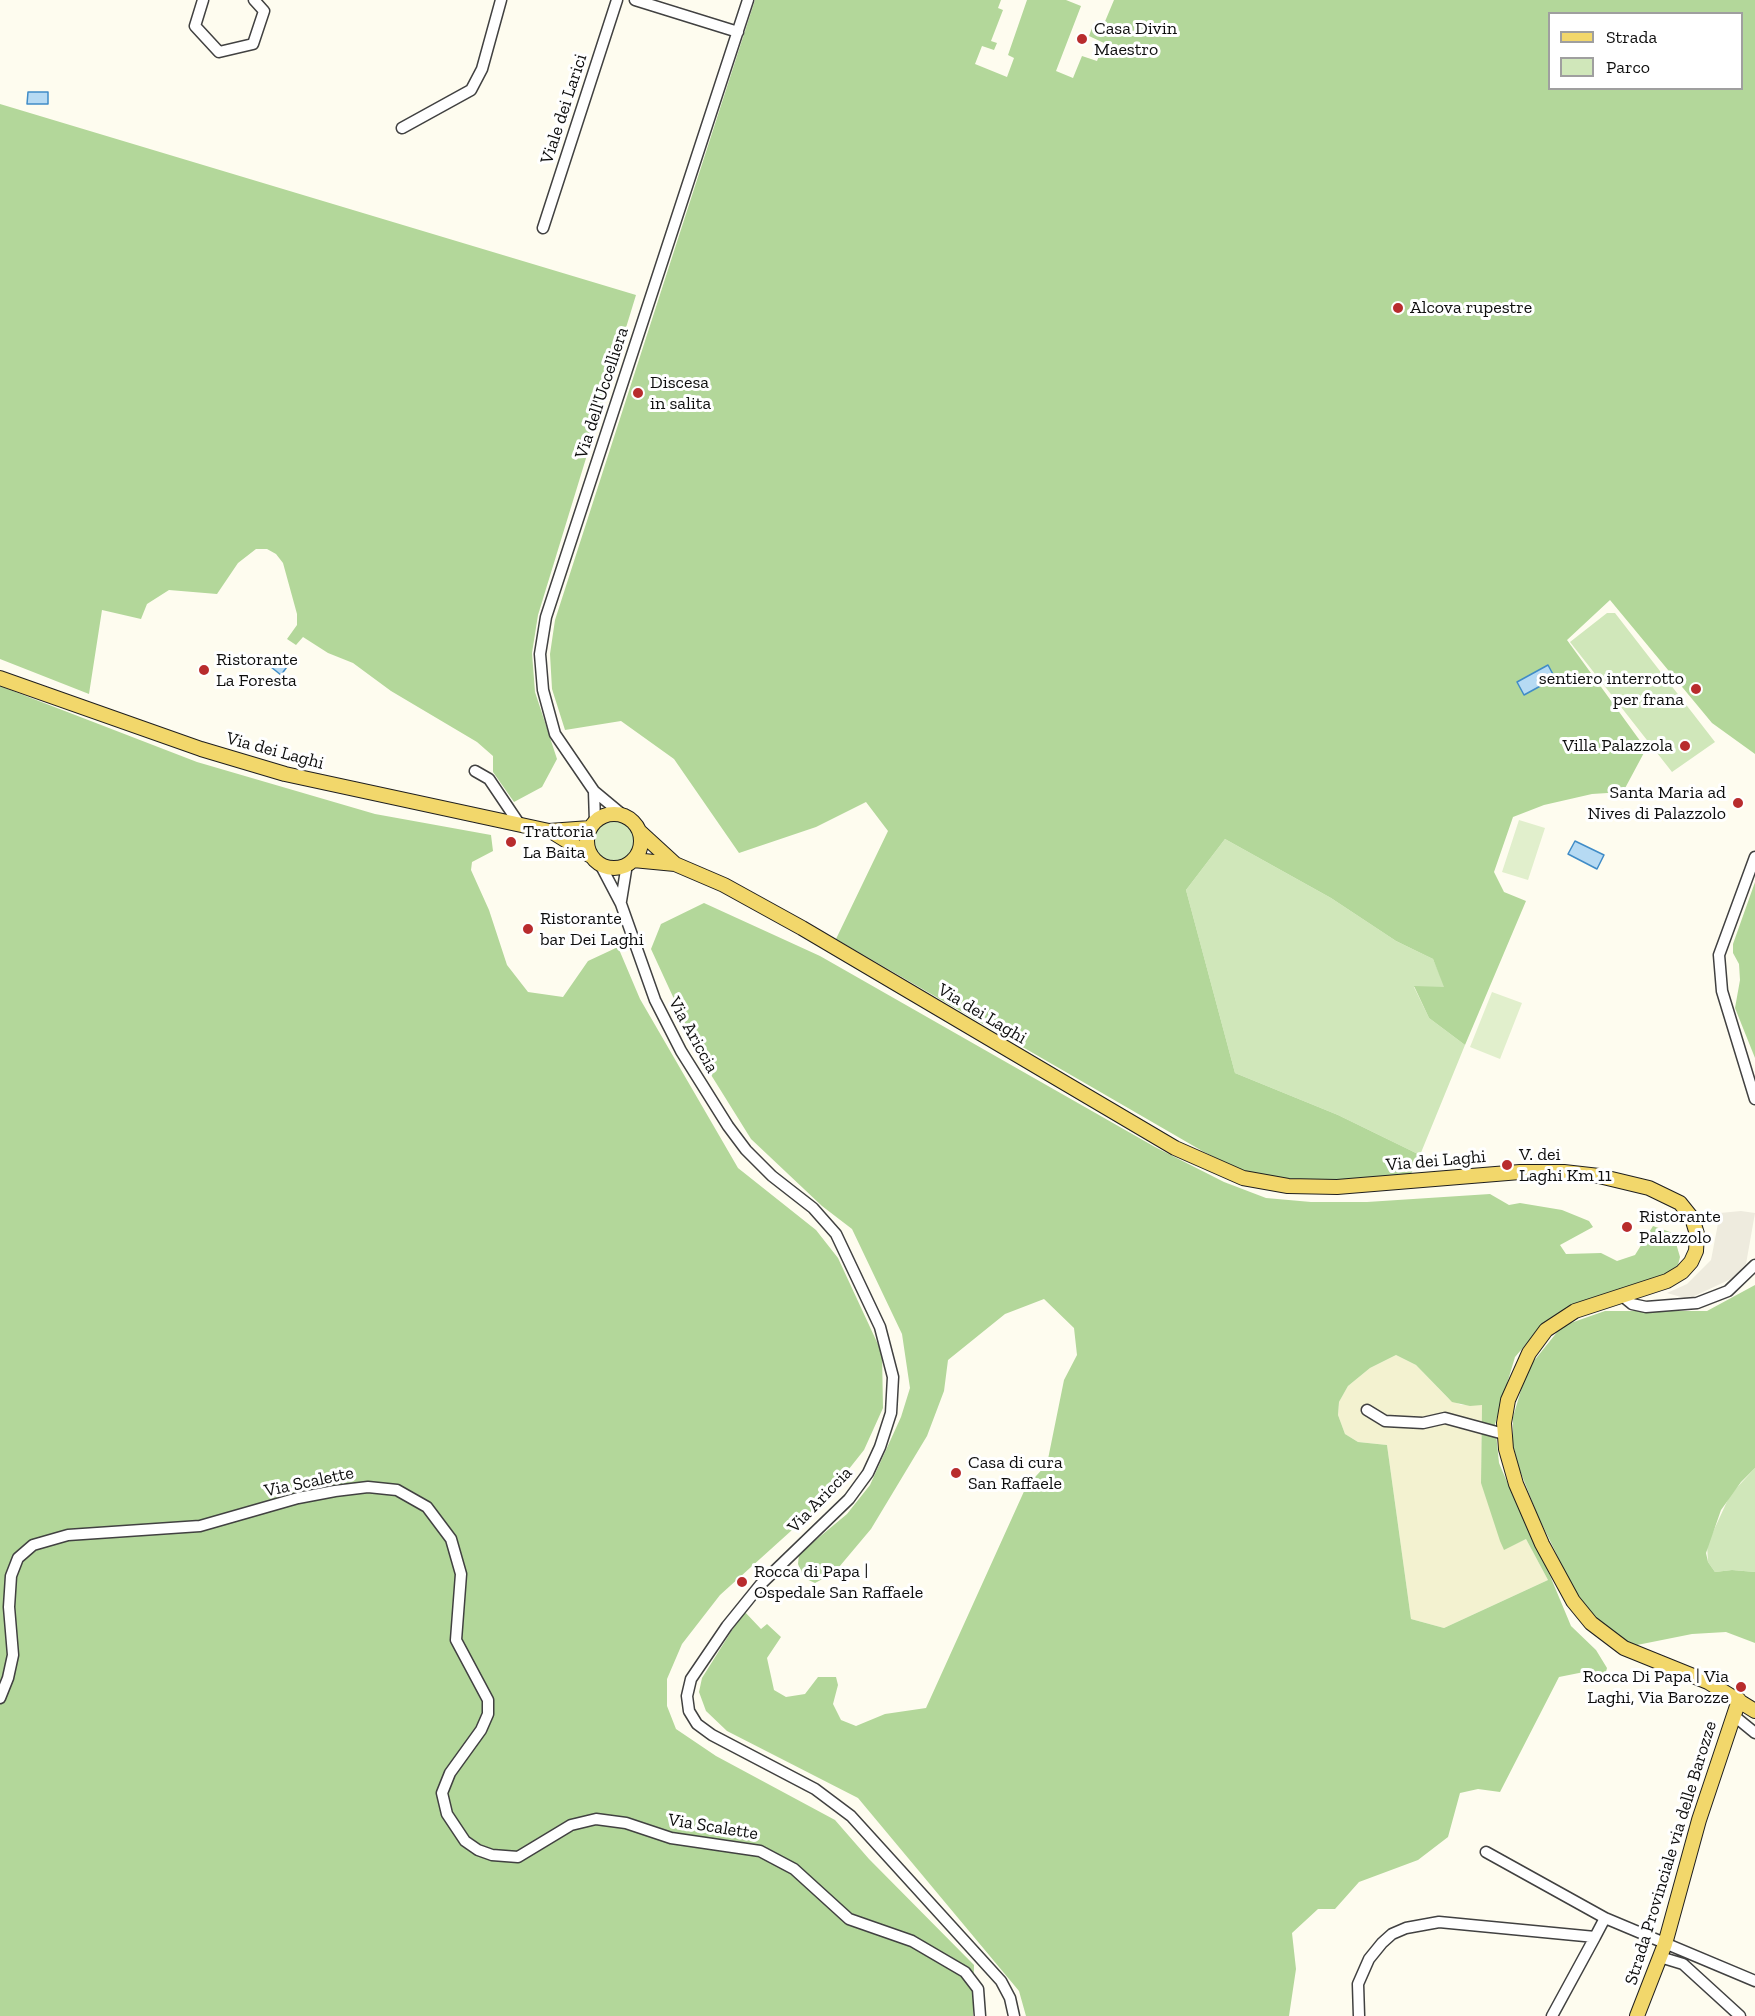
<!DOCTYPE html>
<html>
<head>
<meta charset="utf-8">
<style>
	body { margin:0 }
	#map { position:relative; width:1755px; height:2016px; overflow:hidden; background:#fefcef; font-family:"Zilla Slab",serif }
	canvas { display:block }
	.legend { position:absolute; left:1548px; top:12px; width:195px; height:78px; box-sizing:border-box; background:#fff; border:2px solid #9f9f9f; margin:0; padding:8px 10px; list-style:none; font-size:18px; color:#0e0e0e }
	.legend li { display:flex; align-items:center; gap:12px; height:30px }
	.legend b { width:30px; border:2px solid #9f9f9f }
</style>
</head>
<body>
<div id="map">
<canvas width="1755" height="2016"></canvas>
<ul class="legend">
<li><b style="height:8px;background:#f2d76b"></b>Strada</li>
<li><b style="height:16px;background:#d0e7ba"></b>Parco</li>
</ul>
</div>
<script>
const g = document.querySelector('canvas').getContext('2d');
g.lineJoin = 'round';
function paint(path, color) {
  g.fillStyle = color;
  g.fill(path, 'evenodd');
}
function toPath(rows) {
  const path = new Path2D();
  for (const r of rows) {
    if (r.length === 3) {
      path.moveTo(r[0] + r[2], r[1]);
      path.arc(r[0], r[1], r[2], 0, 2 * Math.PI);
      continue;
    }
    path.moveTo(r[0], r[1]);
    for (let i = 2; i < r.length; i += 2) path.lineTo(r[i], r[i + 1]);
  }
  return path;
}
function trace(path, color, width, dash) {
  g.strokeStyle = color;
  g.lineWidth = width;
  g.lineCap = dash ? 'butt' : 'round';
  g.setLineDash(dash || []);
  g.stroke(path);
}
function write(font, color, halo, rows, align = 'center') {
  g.font = font + ' "Zilla Slab",serif';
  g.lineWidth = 6;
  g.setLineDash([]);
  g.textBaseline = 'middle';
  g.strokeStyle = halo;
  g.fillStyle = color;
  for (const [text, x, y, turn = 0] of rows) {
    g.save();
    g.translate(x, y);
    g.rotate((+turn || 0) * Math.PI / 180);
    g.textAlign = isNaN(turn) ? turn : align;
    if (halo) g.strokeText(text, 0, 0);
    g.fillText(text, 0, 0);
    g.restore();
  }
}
paint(toPath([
	[1396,1355,1416,1365,1449,1399,1461,1405,1482,1405,1481,1482,1504,1549,1526,1539,1548,1580,1444,1628,1411,1619,1387,1445,1358,1442,1345,1434,1338,1415,1339,1402,1348,1386,1370,1368]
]), '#f3f2d0');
paint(toPath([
	[1607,613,1615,613,1715,742,1672,772,1570,642],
	[614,841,21],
	[1225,839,1331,898,1396,941,1433,959,1445,987,1414,987,1429,1018,1465,1045,1420,1155,1338,1115,1235,1073,1186,890],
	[1755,1468,1755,1572,1732,1570,1715,1572,1708,1562,1707,1545,1730,1495]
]), '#d0e7ba');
paint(toPath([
	[755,0,1001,0,998,8,1003,10,991,41,997,43,994,50,982,46,975,64,1007,77,1014,58,1008,55,1027,0,1066,0,1081,6,1056,71,1073,78,1082,56,1097,61,1104,43,1089,36,1092,28,1101,31,1114,0,1755,0,1755,754,1712,723,1610,600,1567,640,1646,749,1623,792,1592,794,1544,805,1513,817,1494,872,1504,892,1526,901,1465,1045,1429,1018,1414,986,1444,987,1433,959,1396,941,1331,898,1225,839,1186,890,1235,1073,1338,1115,1420,1155,1410,1176,1329,1182,1279,1180,1243,1171,1204,1152,836,939,888,831,866,802,816,827,739,853,674,759,621,721,565,730,552,689,550,654,555,620],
	[1550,14,1742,14,1742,88,1550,88],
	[0,104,636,295,538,615,532,653,535,692,557,759,542,787,514,802,493,772,493,756,477,742,391,691,353,663,328,653,303,637,296,645,287,639,297,625,297,614,283,563,276,554,267,549,256,549,238,563,217,594,169,590,147,604,141,619,102,610,89,694,0,659],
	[0,686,197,762,375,814,491,835,493,851,472,862,471,870,489,910,507,965,528,992,563,997,588,961,618,947,640,999,738,1168,816,1230,838,1258,882,1353,883,1408,864,1450,822,1503,720,1595,682,1644,667,1679,667,1706,676,1729,716,1756,835,1820,869,1859,974,1965,973,2016,0,2016],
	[1755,882,1755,1058,1735,1008,1740,980,1739,964,1733,953,1733,944],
	[704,903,820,956,1155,1147,1224,1182,1266,1198,1311,1202,1367,1202,1490,1194,1509,1205,1520,1203,1562,1210,1589,1221,1593,1227,1560,1245,1566,1254,1601,1253,1617,1261,1635,1255,1653,1226,1673,1233,1680,1257,1678,1265,1664,1276,1576,1303,1540,1328,1515,1357,1495,1424,1499,1463,1517,1505,1546,1566,1571,1626,1596,1650,1607,1668,1604,1679,1584,1672,1559,1677,1500,1792,1478,1789,1460,1793,1448,1837,1418,1860,1359,1882,1335,1909,1318,1909,1292,1933,1296,1969,1289,2016,1026,2016,1019,1991,858,1798,727,1731,706,1711,699,1692,702,1678,744,1611,761,1629,767,1624,781,1637,767,1658,774,1690,786,1697,805,1694,818,1677,836,1677,838,1685,833,1704,841,1720,856,1726,885,1714,926,1708,1026,1487,1047,1464,1064,1380,1077,1355,1074,1328,1044,1299,1005,1314,948,1360,944,1391,927,1436,871,1529,834,1573,815,1583,804,1578,798,1564,799,1554,847,1514,870,1485,901,1417,910,1388,902,1334,852,1229,822,1206,751,1139,703,1062,651,949,661,924],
	[1396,1355,1416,1365,1452,1402,1470,1406,1482,1405,1481,1483,1500,1541,1504,1550,1526,1539,1548,1580,1444,1628,1411,1619,1387,1445,1358,1442,1345,1434,1338,1415,1339,1402,1348,1386,1370,1368],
	[1755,1285,1755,1468,1741,1482,1721,1510,1706,1553,1708,1562,1715,1572,1732,1570,1755,1572,1755,1643,1726,1632,1692,1634,1632,1646,1598,1624,1577,1596,1537,1514,1519,1468,1513,1445,1513,1417,1521,1390,1529,1367,1562,1326,1605,1311,1707,1311]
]), '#b3d79a');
paint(toPath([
	[1519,820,1545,828,1528,880,1502,872],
	[1492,992,1522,1003,1500,1059,1470,1047]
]), '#e1efcc');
paint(toPath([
	[1741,1211,1755,1213,1746,1264,1733,1278,1688,1299,1667,1293,1687,1284,1711,1260,1720,1213]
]), '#eeebde');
const water = toPath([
	[28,92,48,92,48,104,27,104,28,92],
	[286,655,289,664,281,675,271,667,280,656,286,655],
	[1548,665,1555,678,1524,695,1517,682,1548,665],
	[1575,841,1604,855,1597,869,1568,854,1575,841]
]);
paint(water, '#b6daf3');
trace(water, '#408cc7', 1.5);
const minor = toPath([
	[203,0,195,26,219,52,253,44,264,11,254,0],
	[635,0,738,32],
	[402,128,471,90,482,69,501,0],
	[543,228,617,0],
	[475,771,489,779,520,825],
	[594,791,595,822],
	[624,816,594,791,555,734,543,690,540,654,546,617,748,0],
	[1755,857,1719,955,1722,991,1755,1099],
	[600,864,621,904,655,1000,681,1051,728,1126,746,1150,772,1176,813,1208,836,1234,880,1327,893,1377,891,1413,880,1447,868,1473,849,1499,761,1584,727,1626,691,1679,687,1696,689,1711,697,1724,712,1735,815,1789,851,1816,1001,1981,1010,1998,1014,2016],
	[621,901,627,864],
	[1621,1295,1632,1304,1646,1307,1697,1303,1728,1291,1755,1265],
	[1367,1410,1385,1421,1423,1423,1445,1418,1504,1434],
	[0,1698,8,1678,13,1655,9,1607,11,1576,18,1558,33,1545,68,1535,200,1526,298,1498,335,1491,368,1487,397,1490,427,1507,451,1539,461,1574,456,1640,488,1700,488,1714,481,1730,450,1773,442,1793,447,1814,465,1841,478,1850,492,1855,518,1857,571,1825,596,1819,626,1823,671,1838,760,1851,794,1869,849,1919,912,1941,965,1972,978,1989,980,2016],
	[1733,1715,1755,1733],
	[1486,1852,1605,1918],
	[1660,1957,1683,1964,1740,2016],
	[1359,2016,1358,1984,1369,1959,1382,1943,1392,1934,1406,1928,1439,1922,1595,1937,1605,1918,1755,1981],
	[1552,2016,1595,1937]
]);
const major = toPath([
	[0,678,201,749,285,774,549,831,590,828],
	[614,841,27],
	[639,831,675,864],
	[554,833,591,856],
	[633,860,675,864,724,885,802,928,1175,1148,1243,1178,1288,1186,1337,1187,1520,1172,1564,1172,1599,1176,1649,1188,1680,1203,1692,1218,1697,1234,1696,1251,1691,1262,1682,1272,1667,1281,1575,1311,1546,1330,1529,1353,1508,1400,1504,1423,1506,1449,1516,1484,1542,1544,1573,1601,1591,1623,1624,1648,1708,1682,1755,1711],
	[1637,2016,1665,1944,1699,1820,1739,1700]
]);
trace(minor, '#414141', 13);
trace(major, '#1f1f1f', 16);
trace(minor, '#fff', 10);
trace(major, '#f2d76b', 14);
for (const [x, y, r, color] of [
	[1082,39,6,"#b82c2d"],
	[1398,308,6,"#b82c2d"],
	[638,393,6,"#b82c2d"],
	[204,670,6,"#b82c2d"],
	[1696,689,6,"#b82c2d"],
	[1685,746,6,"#b82c2d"],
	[1738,803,6,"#b82c2d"],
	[511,842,6,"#b82c2d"],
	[528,929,6,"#b82c2d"],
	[1507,1165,6,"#b82c2d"],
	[1627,1227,6,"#b82c2d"],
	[956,1473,6,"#b82c2d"],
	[742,1582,6,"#b82c2d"],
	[1741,1687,6,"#b82c2d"]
]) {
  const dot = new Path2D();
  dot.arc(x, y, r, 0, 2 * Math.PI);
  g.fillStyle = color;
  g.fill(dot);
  trace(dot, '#fff', 2);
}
write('18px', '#0e0e0e', '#fff', [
	["Casa Divin",1094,29],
	["Maestro",1094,50],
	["Alcova rupestre",1410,308],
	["Discesa",650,383],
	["in salita",650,404],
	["Ristorante",216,660],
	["La Foresta",216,681],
	["sentiero interrotto",1684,679,"right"],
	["per frana",1684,700,"right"],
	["Villa Palazzola",1673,746,"right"],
	["Santa Maria ad",1726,793,"right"],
	["Nives di Palazzolo",1726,814,"right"],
	["Trattoria",523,832],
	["La Baita",523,853],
	["Ristorante",540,919],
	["bar Dei Laghi",540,940],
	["V. dei",1519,1155],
	["Laghi Km 11",1519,1176],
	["Ristorante",1639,1217],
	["Palazzolo",1639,1238],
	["Casa di cura",968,1463],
	["San Raffaele",968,1484],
	["Rocca di Papa |",754,1572],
	["Ospedale San Raffaele",754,1593],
	["Rocca Di Papa | Via",1729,1677,"right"],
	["Laghi, Via Barozze",1729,1698,"right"]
], 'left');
write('18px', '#0e0e0e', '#fff', [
	["Viale dei Larici",564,109,-72],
	["Via dell'Uccelliera",602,393,-72],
	["Via dei Laghi",275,751,15],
	["Via dei Laghi",982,1014,31],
	["Via Ariccia",693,1035,61],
	["Via dei Laghi",1436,1161,-5],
	["Via Scalette",309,1482,-12],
	["Via Ariccia",820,1500,-46],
	["Via Scalette",713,1827,9],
	["Strada Provinciale via delle Barozze",1671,1853,-73]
]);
</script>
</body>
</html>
